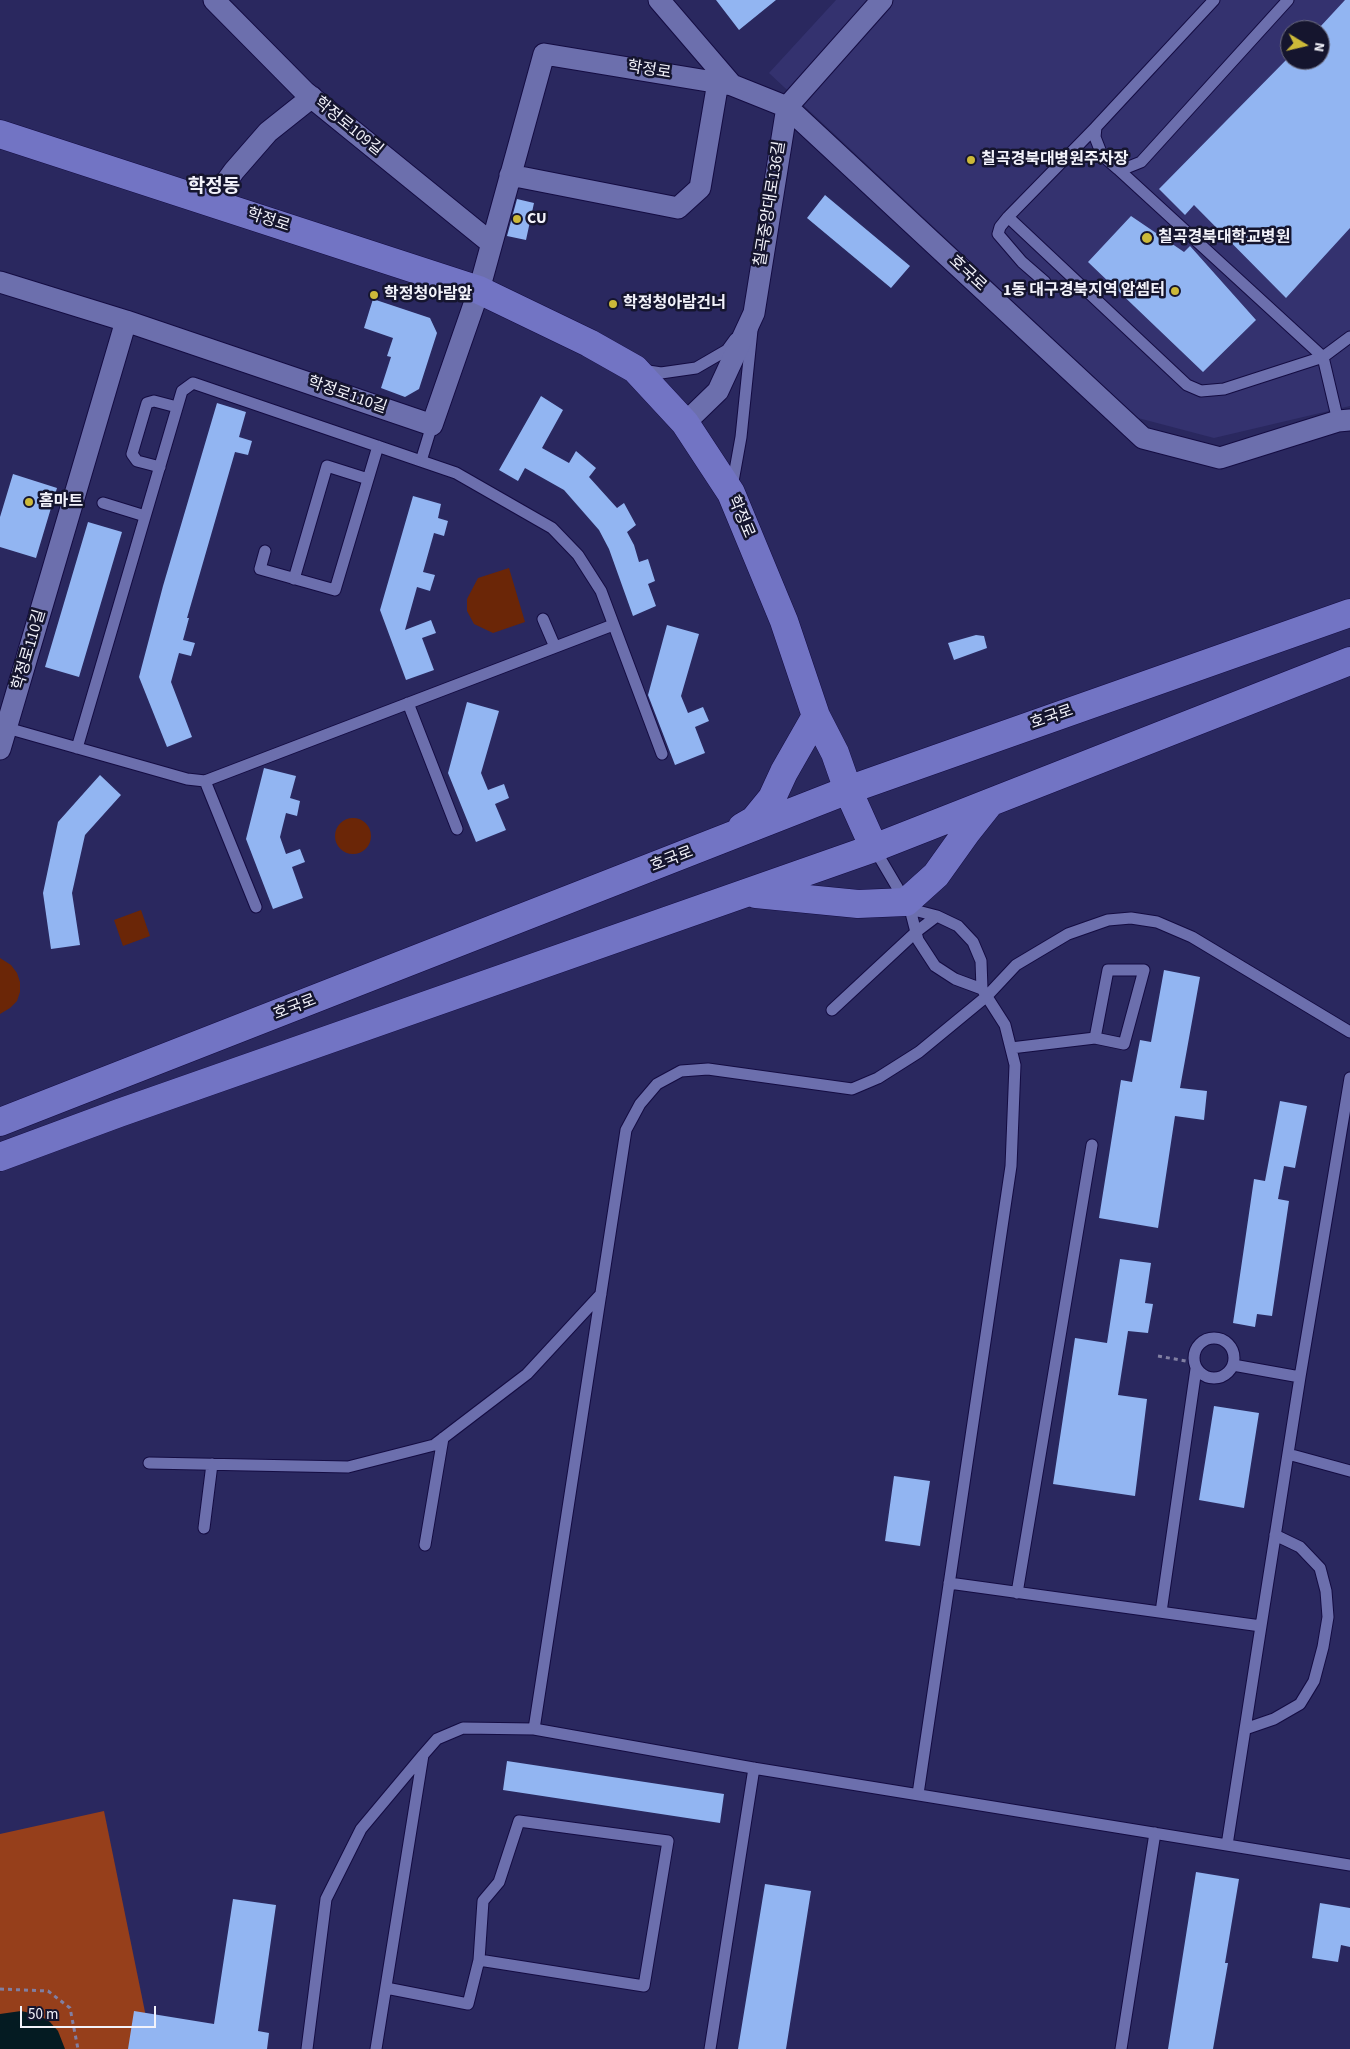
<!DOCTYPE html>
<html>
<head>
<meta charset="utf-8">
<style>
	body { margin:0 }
	#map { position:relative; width:1350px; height:2049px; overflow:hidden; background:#2a285f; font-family:"Source Sans 3",sans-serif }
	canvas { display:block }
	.north { position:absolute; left:1280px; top:20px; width:50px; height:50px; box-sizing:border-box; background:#15152e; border:1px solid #6d6d80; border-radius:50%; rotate:99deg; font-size:14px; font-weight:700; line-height:20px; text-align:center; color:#f2f2fa }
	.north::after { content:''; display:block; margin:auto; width:18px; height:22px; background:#ccb939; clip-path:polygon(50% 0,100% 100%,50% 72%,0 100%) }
	.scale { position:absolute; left:20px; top:2006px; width:136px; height:22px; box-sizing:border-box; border:2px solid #f2f2fa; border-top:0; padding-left:6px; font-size:15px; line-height:18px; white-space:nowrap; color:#f2f2fa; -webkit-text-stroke:4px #15152e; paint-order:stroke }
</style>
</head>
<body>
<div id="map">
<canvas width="1350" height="2049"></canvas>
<div class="north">N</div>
<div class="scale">50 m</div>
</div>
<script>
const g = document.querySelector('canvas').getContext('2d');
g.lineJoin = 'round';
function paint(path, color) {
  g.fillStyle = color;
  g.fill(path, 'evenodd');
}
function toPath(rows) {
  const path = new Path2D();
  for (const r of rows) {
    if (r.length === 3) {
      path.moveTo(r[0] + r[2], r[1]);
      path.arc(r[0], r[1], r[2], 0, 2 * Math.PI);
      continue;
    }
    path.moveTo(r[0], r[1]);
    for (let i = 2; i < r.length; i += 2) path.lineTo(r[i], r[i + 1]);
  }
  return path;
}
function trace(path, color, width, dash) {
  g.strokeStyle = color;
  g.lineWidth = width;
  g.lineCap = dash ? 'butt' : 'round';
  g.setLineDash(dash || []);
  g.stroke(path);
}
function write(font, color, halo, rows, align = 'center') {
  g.font = font + ' "Source Sans 3","Noto Sans KR",sans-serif';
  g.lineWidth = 5;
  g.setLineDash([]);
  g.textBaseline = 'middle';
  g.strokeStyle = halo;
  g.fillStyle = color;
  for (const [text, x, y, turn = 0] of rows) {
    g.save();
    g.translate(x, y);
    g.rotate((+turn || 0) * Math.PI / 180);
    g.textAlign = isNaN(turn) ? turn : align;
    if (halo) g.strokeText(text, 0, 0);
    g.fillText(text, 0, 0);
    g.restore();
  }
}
paint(toPath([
	[836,0,1350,0,1350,406,1214,438,1138,418,769,73],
	[1290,30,1320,30,1320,60,1290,60]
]), '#34326f');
paint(toPath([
	[509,568,525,622,493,633,474,624,467,611,467,599,478,578],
	[353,836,18],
	[141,910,150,936,123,946,114,920],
	[0,958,11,965,17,973,20,982,20,992,17,1001,10,1008,0,1014]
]), '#6b2607');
paint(toPath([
	[104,1811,145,2012,150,2049,0,2049,0,1834]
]), '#963f1b');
paint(toPath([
	[21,2011,39,2015,50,2022,58,2031,65,2049,0,2049,0,2014]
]), '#041b22');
paint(toPath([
	[716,0,776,0,739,30],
	[1345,0,1350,0,1350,228,1286,298,1194,205,1185,215,1159,189,1290,56,1290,60,1320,60,1320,27],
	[825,195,910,266,891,288,807,218],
	[517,199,534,203,526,240,507,236],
	[1131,216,1184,252,1190,246,1256,320,1203,372,1088,262],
	[373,299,430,318,437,333,419,389,405,397,381,388,391,357,387,356,393,338,364,328],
	[541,396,563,410,542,448,569,463,576,451,596,468,589,477,617,508,624,503,636,525,627,532,634,545,639,562,648,559,655,581,648,584,656,606,633,616,609,549,599,530,564,490,525,468,518,481,499,470],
	[217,403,246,412,239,437,252,441,248,455,235,452,187,618,189,618,183,640,195,643,191,656,179,653,171,682,192,737,167,747,139,677,163,586],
	[13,474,57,488,36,558,0,547,0,517],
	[413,496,441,504,438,518,448,521,444,536,434,533,423,572,435,575,430,591,417,587,405,630,431,620,436,633,422,638,434,670,406,680,380,610],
	[88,522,122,532,79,677,45,667],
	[667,625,699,634,681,696,688,713,703,707,709,721,695,727,705,753,675,765,648,695],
	[976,635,984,636,987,648,954,660,948,643],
	[467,702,499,711,481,773,488,790,504,784,509,798,495,804,506,830,476,842,448,773],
	[264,768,296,776,290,798,300,801,297,816,286,813,280,837,286,854,300,849,305,862,292,867,303,898,273,909,246,839],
	[100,775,121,795,85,835,72,893,80,945,51,949,43,893,58,822],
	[1164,970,1200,977,1180,1088,1207,1091,1204,1120,1175,1116,1158,1228,1099,1218,1121,1080,1132,1082,1140,1040,1151,1042],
	[1280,1101,1307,1106,1295,1168,1284,1166,1278,1199,1289,1201,1272,1316,1257,1314,1255,1327,1233,1323,1254,1179,1265,1181],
	[1120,1259,1151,1263,1145,1303,1153,1304,1148,1333,1128,1331,1118,1395,1147,1399,1135,1496,1053,1484,1075,1338,1107,1343],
	[1214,1406,1259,1413,1244,1508,1199,1500],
	[894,1476,930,1481,920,1546,885,1541],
	[507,1761,724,1794,720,1823,503,1790],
	[1196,1872,1239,1879,1225,1963,1228,1963,1213,2049,1168,2049],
	[765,1884,811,1891,786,2049,738,2049],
	[233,1899,276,1905,258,2031,269,2033,267,2049,128,2049,134,2011,214,2024],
	[1320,1903,1350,1908,1350,1947,1341,1945,1338,1962,1312,1958]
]), '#92b5f2');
const lane = toPath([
	[1214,0,1096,127,1095,137,1102,155,1118,169,1126,168,1141,162,1288,0],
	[1096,127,1008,217,1187,385,1201,391,1224,389,1323,357,1338,421],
	[1118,169,1323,357,1350,337],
	[1008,217,1000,227,998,234,1022,262,1045,282],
	[642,370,661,373,696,368,727,350,735,339],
	[421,461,432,425],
	[160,467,137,461,132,454,147,403,154,401,177,407],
	[732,487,741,437,752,330],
	[103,503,145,516],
	[265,551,260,569,335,590,378,446],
	[294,579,327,466,368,479],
	[543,619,555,647],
	[408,703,457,829],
	[7,728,187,779,205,781,613,625],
	[77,748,182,391,193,383,456,473,552,528,578,555,601,591,662,754],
	[205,781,256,907],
	[874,848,910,909,918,940,935,966,955,979,982,989],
	[910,909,937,916,958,926,973,942,981,961,982,989,1005,1025,1015,1065,1011,1166,918,1794],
	[832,1010,916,932,937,916],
	[1011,1048,1095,1038,1124,1044,1144,970,1108,970,1095,1038],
	[1214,1358,20],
	[1233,1365,1300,1377],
	[1288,1454,1350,1471],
	[149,1463,348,1467,434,1445,527,1374,601,1294],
	[204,1528,212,1464],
	[425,1545,443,1438],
	[949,1583,1261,1626,1300,1377,1350,1078],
	[1017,1593,1092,1145],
	[1161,1612,1196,1369],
	[534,1729,626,1130,640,1104,657,1084,681,1071,708,1069,852,1089,878,1078,919,1052,987,996,1016,965,1068,934,1108,920,1131,918,1157,922,1192,937,1350,1032],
	[1245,1729,1274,1719,1300,1704,1314,1681,1323,1647,1328,1617,1326,1591,1320,1568,1300,1547,1275,1535],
	[1227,1845,1350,1865],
	[386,1988,468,2004,479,1960,644,1986,668,1841,519,1821,499,1882,483,1901,479,1960],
	[307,2049,326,1899,361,1829,423,1755],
	[376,2049,423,1755,437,1739,463,1728,534,1729,753,1768,1227,1845,1261,1626],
	[710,2049,754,1768],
	[1121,2049,1155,1833]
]);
const street = toPath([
	[214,0,305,92,491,243],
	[659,0,732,85],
	[510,175,678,208,700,188,718,82],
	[211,203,234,171,268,132,312,97],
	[0,282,126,321,432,425,479,290,544,54,732,85,787,107,1143,438,1220,458,1338,421,1350,420],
	[685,423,718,391,754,313,787,107,882,0],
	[0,749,126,321]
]);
const secondary = toPath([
	[0,134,479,290,589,343,635,369,685,423,731,493,784,621,816,716,835,753,848,790,874,848],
	[742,827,754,820,772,798,784,772,816,716],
	[756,894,858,904,906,902,936,875,966,833,989,804],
	[0,1122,848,790,1350,613],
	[0,1157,119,1113,874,848,1350,661]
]);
trace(lane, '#140c42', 13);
trace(street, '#140c42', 23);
trace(secondary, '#140c42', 29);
trace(toPath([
	[1158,1356,1186,1361],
	[0,1989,48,1991,70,2008,78,2049]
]), '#817fa2', 3, [4, 4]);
trace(lane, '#6c6fad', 11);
trace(street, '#6c6fad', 21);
trace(secondary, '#7274c4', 28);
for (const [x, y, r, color] of [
	[971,160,5,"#ccb939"],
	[517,219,5,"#ccb939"],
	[1147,238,6,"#ccb939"],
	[1175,291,5,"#ccb939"],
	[374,295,5,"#ccb939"],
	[613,304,5,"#ccb939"],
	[29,502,5,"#ccb939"]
]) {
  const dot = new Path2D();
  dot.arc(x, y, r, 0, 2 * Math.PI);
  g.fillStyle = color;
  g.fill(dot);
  trace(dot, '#15152e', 2);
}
write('16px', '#f2f2fa', '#15152e', [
	["학정로",649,71,9],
	["학정로109길",348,127,39],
	["칠곡중앙대로136길",771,204,-81],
	["학정로",268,221,18],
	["호국로",967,274,43],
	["학정로110길",347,396,19],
	["학정로",740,517,67],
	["학정로110길",30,650,-74],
	["호국로",1052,718,-19],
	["호국로",672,860,-21],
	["호국로",295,1008,-21]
]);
write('bold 16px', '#f2f2fa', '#15152e', [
	["칠곡경북대병원주차장",981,160],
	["CU",527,219],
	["칠곡경북대학교병원",1158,238],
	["1동 대구경북지역 암셈터",1165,291,"right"],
	["학정청아람앞",384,295],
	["학정청아람건너",623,304],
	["홈마트",39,502]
], 'left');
write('bold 19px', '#f2f2fa', '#15152e', [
	["학정동",214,188]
]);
</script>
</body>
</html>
